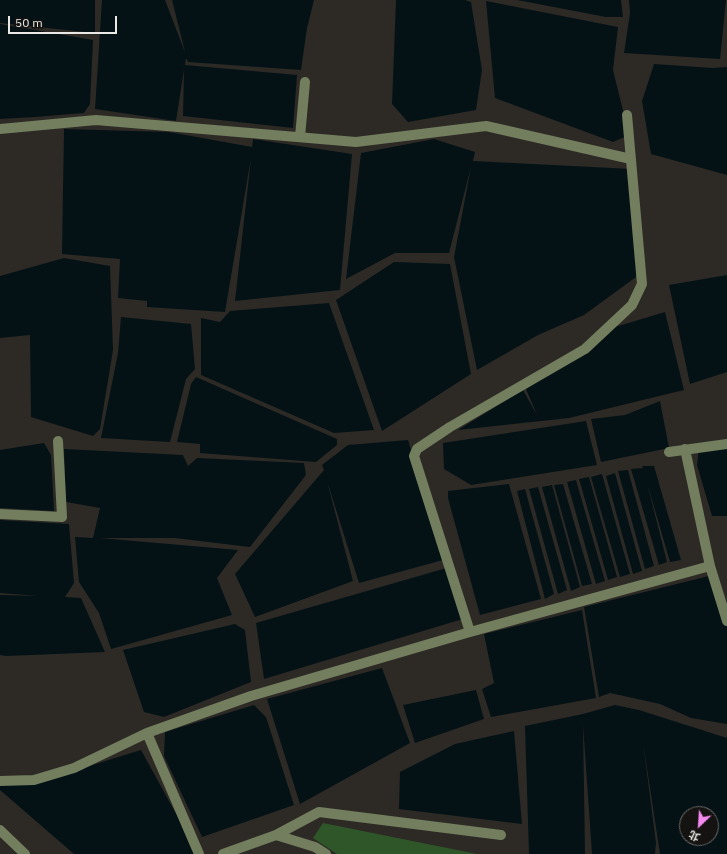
<!DOCTYPE html>
<html>
<head>
<meta charset="utf-8">
<style>
	body { margin:0 }
	#map { position:relative; width:727px; height:854px; overflow:hidden; background:#2d2a26; font-family:"IBM Plex Sans","Noto Sans TC",sans-serif }
	canvas { display:block }
	.north { position:absolute; left:679px; top:806px; width:40px; height:40px; box-sizing:border-box; background:#141311; border:1px solid #6a6966; border-radius:50%; rotate:205deg; font-size:11px; font-weight:700; line-height:16px; text-align:center; color:#eae9e6 }
	.north::after { content:''; display:block; margin:auto; width:14px; height:18px; background:#f489f0; clip-path:polygon(50% 0,100% 100%,50% 72%,0 100%) }
	.scale { position:absolute; left:8px; top:16px; width:109px; height:18px; box-sizing:border-box; border:2px solid #eae9e6; border-top:0; padding-left:5px; font-size:12px; line-height:14px; white-space:nowrap; color:#eae9e6; -webkit-text-stroke:3px #141311; paint-order:stroke }
</style>
</head>
<body>
<div id="map">
<canvas width="727" height="854"></canvas>
<div class="north">北</div>
<div class="scale">50 m</div>
</div>
<script>
const g = document.querySelector('canvas').getContext('2d');
g.lineJoin = 'round';
function paint(path, color) {
  g.fillStyle = color;
  g.fill(path, 'evenodd');
}
function toPath(rows) {
  const path = new Path2D();
  for (const r of rows) {
    path.moveTo(r[0], r[1]);
    for (let i = 2; i < r.length; i += 2) path.lineTo(r[i], r[i + 1]);
  }
  return path;
}
function trace(path, color, width, dash) {
  g.strokeStyle = color;
  g.lineWidth = width;
  g.lineCap = dash ? 'butt' : 'round';
  g.setLineDash(dash || []);
  g.stroke(path);
}
paint(toPath([
	[323,823,477,854,337,854,313,838]
]), '#2e5628');
paint(toPath([
	[0,0,95,0,95,33,0,23],
	[102,0,165,0,185,52,172,0,314,0,307,28,301,70,188,62,186,58,185,65,297,75,293,128,183,116,184,70,176,121,95,109],
	[396,0,465,0,471,2,482,70,476,110,408,122,392,104],
	[517,0,621,0,623,17,606,17],
	[629,0,726,0,720,59,624,53,630,13],
	[486,1,618,27,613,70,629,135,613,142,495,98],
	[0,24,93,40,90,104,84,113,35,117,0,119],
	[654,64,713,68,727,67,727,175,651,154,642,101],
	[64,129,169,132,252,147,253,139,352,154,340,290,235,301,251,158,225,312,147,307,147,301,118,298,120,259,62,254],
	[434,139,475,152,473,161,632,169,637,221,636,277,584,315,538,335,477,370,454,257,471,167,449,253,395,253,346,279,361,153],
	[64,258,110,266,113,350,100,429,93,436,31,417,30,335,0,338,0,276],
	[394,262,450,264,471,374,382,431,336,300],
	[727,275,727,372,690,384,669,285],
	[329,303,374,430,334,433,201,375,201,318,220,322,230,311],
	[665,312,684,390,569,418,458,430,523,390,537,415,526,389,554,371,605,330],
	[121,317,191,324,195,369,186,379,170,442,101,438,118,353],
	[196,377,337,439,337,445,316,462,200,453,200,444,177,442,191,384],
	[660,401,669,448,601,462,591,419,625,415],
	[586,421,597,465,471,485,444,469,443,443],
	[408,440,443,560,359,583,327,481,353,581,255,617,235,574,324,470,322,465,348,445],
	[44,443,51,455,54,511,0,508,0,450],
	[727,445,727,516,712,516,697,465,699,448],
	[64,449,183,455,188,466,197,458,304,463,306,475,250,547,175,538,100,538,238,550,217,578,232,615,111,649,99,613,79,582,75,537,93,538,100,508,66,502],
	[642,466,654,466,681,560,670,562,647,483,667,562,659,565,631,469,643,468],
	[628,470,654,566,645,569,618,471],
	[615,473,642,571,633,574,606,476],
	[602,474,630,574,620,577,591,477],
	[589,477,617,577,608,580,579,479],
	[576,480,605,581,596,584,567,482],
	[509,484,541,599,480,615,448,498,448,491],
	[563,484,592,584,582,586,554,485],
	[552,485,580,587,571,591,542,487],
	[538,487,567,590,558,594,529,489],
	[525,489,554,594,545,599,517,491],
	[0,520,69,524,74,583,65,597,81,598,105,652,6,656,0,655,0,595,39,596,0,593],
	[450,567,466,618,264,679,256,623],
	[717,574,727,614,727,724,691,718,660,704,610,693,599,697,584,607],
	[582,610,596,698,491,717,482,689,494,683,484,634],
	[235,624,245,630,251,682,164,717,144,712,123,650],
	[382,668,410,743,300,804,267,699],
	[476,690,484,719,415,743,403,705],
	[254,705,266,717,294,805,202,837,164,756,165,732],
	[615,705,639,710,727,738,727,854,660,854,643,742,656,843,655,854,592,854,583,725,585,854,529,854,525,726,583,714],
	[687,814,711,814,711,838,687,838],
	[514,731,522,824,399,809,400,772,455,744],
	[141,750,198,854,74,854,0,790,0,784,83,768]
]), '#041216');
trace(toPath([
	[0,129,96,120,356,142,486,126,631,159],
	[300,137,305,82],
	[685,449,710,566,727,621],
	[669,452,727,444],
	[0,514,62,517,58,441],
	[470,632,414,456,417,449,450,427,585,349,632,305,642,284,627,115],
	[147,733,199,854],
	[0,781,34,780,74,768,147,733,251,696,470,632,710,566],
	[0,830,25,854],
	[276,835,319,812,501,835],
	[223,854,276,835,315,847,326,854]
]), '#727e5d', 10);
</script>
</body>
</html>
